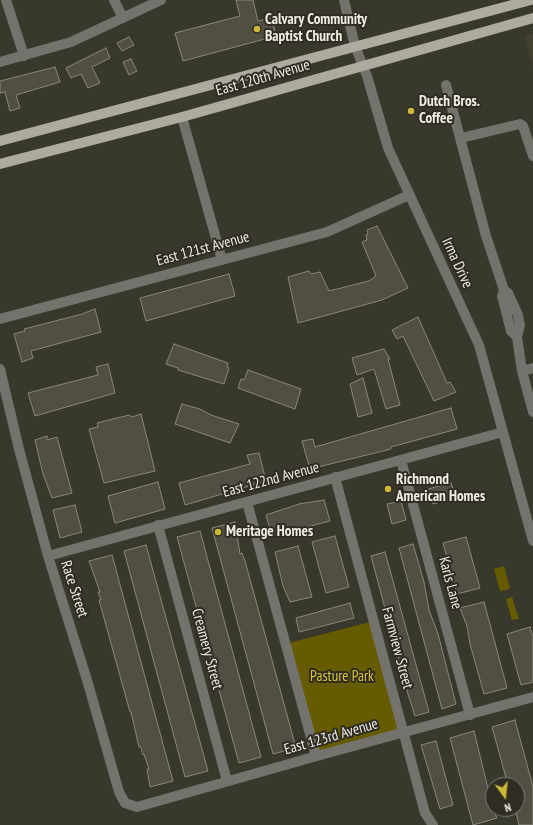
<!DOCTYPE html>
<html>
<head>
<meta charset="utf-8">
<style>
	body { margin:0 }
	#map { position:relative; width:533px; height:825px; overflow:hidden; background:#39382d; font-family:"PT Sans Narrow",sans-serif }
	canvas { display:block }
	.north { position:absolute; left:485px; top:777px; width:40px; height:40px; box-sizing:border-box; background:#2f2d23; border:1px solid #7b7a71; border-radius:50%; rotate:165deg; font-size:11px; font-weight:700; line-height:16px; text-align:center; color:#eeede6 }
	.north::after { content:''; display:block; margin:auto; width:14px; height:18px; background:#cdb938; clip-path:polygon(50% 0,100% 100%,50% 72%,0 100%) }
</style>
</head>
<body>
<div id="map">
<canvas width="533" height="825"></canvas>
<div class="north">N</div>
</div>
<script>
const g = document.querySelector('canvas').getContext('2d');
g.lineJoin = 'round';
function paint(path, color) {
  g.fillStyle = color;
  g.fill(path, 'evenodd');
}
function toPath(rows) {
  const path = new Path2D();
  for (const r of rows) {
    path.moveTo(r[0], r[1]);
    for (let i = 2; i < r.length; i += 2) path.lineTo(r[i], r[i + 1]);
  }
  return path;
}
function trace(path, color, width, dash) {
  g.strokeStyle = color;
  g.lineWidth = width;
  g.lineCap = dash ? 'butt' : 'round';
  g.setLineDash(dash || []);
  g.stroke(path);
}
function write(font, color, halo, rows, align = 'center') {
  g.font = font + ' "PT Sans Narrow",sans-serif';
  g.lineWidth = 4;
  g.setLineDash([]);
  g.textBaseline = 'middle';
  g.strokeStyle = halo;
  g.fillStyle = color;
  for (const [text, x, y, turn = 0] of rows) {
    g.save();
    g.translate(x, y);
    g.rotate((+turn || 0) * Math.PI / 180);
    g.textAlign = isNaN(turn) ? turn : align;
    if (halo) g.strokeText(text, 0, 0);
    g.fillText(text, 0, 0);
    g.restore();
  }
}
paint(toPath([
	[533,34,533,66,525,36]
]), '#42402e');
paint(toPath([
	[504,566,510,589,500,591,494,569],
	[512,597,519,619,512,620,506,599],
	[374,621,404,732,316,756,285,644]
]), '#675b00');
const building = toPath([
	[236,0,253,0,258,21,272,18,276,36,183,61,175,33,240,16,236,0],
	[129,37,134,45,122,51,117,43,129,37],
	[106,48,110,58,92,67,100,83,88,88,81,74,71,78,66,68,106,48],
	[131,59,137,71,129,75,123,62,131,59],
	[55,67,60,82,16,95,20,108,10,111,5,92,0,93,0,81,55,67],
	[377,226,408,288,382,300,298,323,288,277,309,271,311,274,320,272,329,291,369,281,376,276,362,242,367,240,366,235,368,234,367,230,377,226],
	[229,274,235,296,146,321,140,298,229,274],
	[95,309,101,332,31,351,33,358,22,362,14,334,25,331,24,329,82,314,95,309],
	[418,317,447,383,450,382,456,392,434,401,403,336,397,339,392,330,418,317],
	[174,344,228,363,227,367,229,368,224,384,178,370,178,368,166,364,174,344],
	[384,349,390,359,388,359,400,405,386,409,374,369,357,375,352,358,384,349],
	[108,364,115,393,35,416,28,393,98,375,96,367,108,364],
	[248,370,301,389,295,409,238,388,241,379,244,380,248,370],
	[363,378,372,413,358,417,350,384,363,378],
	[182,404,200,409,211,415,239,424,230,443,175,424,182,404],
	[451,408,457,429,391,447,391,449,310,469,302,441,313,439,315,447,451,408],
	[141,414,155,471,104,483,89,429,98,427,97,423,129,415,132,417,141,414],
	[47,436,47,440,57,437,72,493,52,498,43,474,35,440,47,436],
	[259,453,266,481,185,505,179,483,250,464,247,455,259,453],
	[158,482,165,509,115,523,108,496,158,482],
	[451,483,456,498,433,504,428,489,451,483],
	[324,500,330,521,272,536,266,515,299,504,324,500],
	[401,501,406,520,392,524,387,504,401,501],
	[75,505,82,532,60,538,53,510,75,505],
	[235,522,240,554,242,553,245,561,296,748,273,754,212,528,235,522],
	[200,531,261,757,239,763,177,537,200,531],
	[335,536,349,587,326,593,312,542,335,536],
	[466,537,480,588,457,594,443,543,466,537],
	[413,544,424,582,429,610,438,634,456,704,442,709,399,548,413,544],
	[146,545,208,771,185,777,124,551,146,545],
	[298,546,312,597,290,602,283,586,275,552,298,546],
	[385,552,429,712,415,716,408,694,371,556,385,552],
	[112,555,173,781,150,787,147,769,149,769,144,754,143,755,141,747,139,747,131,712,130,712,99,600,101,600,98,592,100,592,89,561,112,555],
	[484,602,507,688,484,694,470,644,467,626,460,608,484,602],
	[350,603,354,618,299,632,296,618,350,603],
	[530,627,533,637,533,682,521,685,507,634,530,627],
	[515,720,533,787,533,825,519,825,515,809,517,809,517,785,508,785,492,727,515,720],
	[474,731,493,809,497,818,473,825,450,738,474,731],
	[436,741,453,805,440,809,421,745,436,741]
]);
paint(building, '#514f44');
trace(building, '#89877b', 1);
trace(toPath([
	[6,0,24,56],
	[114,0,123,18],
	[344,0,355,46,367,76,388,148,479,345,533,541],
	[0,62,71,42,161,0],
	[446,85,486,236,504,290,502,296,511,331,517,337],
	[182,117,222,260],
	[461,138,520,124,523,126,533,156],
	[504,290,508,293,518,315,520,325,517,337,522,371,533,412],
	[0,319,327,232,409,195],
	[0,369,19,449,48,556,87,680,119,792,125,803,137,807,324,754,533,697],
	[522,371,533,368],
	[401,460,470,715],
	[335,477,425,813,433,825],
	[247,502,316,756],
	[158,525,227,781],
	[48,556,503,432]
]), '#73726c', 10);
trace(toPath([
	[0,141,531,0],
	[0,164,182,117,533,18]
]), '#adaba0', 10);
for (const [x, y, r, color] of [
	[257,29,4,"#cdb938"],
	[411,111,4,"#cdb938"],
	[388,489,4,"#cdb938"],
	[218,532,4,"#cdb938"]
]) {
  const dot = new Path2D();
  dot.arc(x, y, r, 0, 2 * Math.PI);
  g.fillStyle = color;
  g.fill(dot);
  trace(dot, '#2f2d23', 1.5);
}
write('bold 15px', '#eeede6', '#2f2d23', [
	["Calvary Community",265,20],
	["Baptist Church",265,37],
	["Dutch Bros.",419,102],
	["Coffee",419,119],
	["Richmond",396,480],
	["American Homes",396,497],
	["Meritage Homes",226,532]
], 'left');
write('15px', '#eeede6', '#2f2d23', [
	["East 120th Avenue",263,78,-16],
	["East 121st Avenue",203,249,-15],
	["Irma Drive",457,263,65],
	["East 122nd Avenue",271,480,-15],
	["Karls Lane",450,583,75],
	["Race Street",74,589,72],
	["Farmview Street",397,648,75],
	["Creamery Street",207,649,75],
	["East 123rd Avenue",331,737,-16]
]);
write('15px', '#dac536', '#2f2d23', [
	["Pasture Park",342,677]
]);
</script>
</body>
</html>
